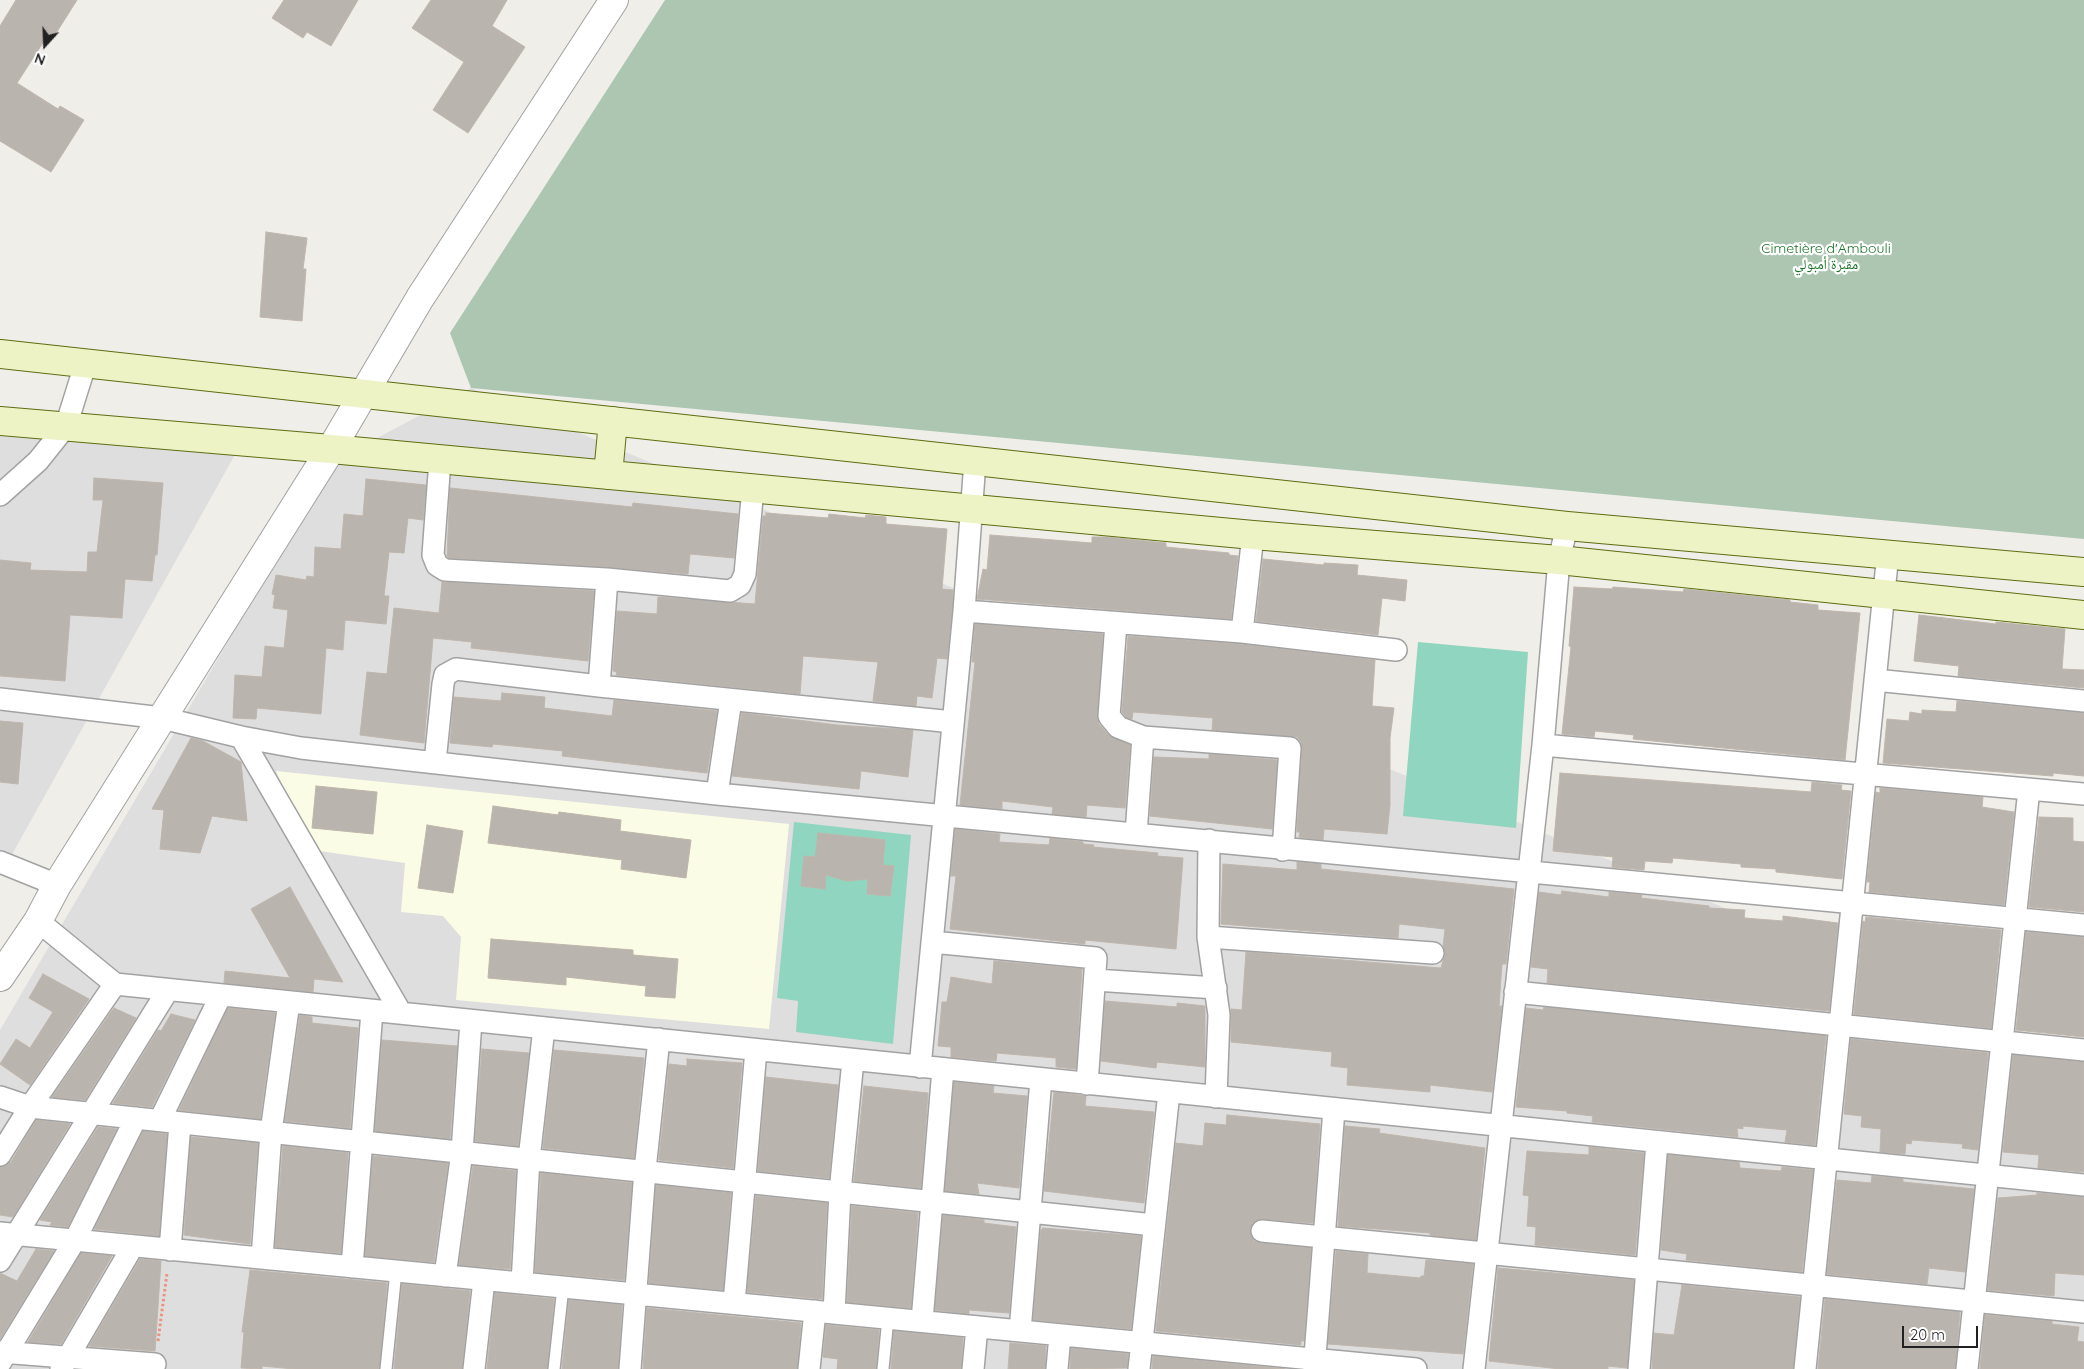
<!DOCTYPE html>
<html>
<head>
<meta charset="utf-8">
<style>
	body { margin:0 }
	#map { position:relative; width:2084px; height:1369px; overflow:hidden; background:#f0eee9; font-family:Quicksand,sans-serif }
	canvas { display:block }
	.north { position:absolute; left:20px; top:20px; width:50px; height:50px; -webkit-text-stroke:4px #fff; paint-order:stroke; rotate:200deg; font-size:14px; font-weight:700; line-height:20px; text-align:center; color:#212121 }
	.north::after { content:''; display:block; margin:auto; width:18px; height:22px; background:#212121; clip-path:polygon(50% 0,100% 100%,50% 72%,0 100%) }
	.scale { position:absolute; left:1902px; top:1326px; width:76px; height:22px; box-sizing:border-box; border:2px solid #212121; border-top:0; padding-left:6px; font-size:15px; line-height:18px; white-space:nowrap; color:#212121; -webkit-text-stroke:4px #fff; paint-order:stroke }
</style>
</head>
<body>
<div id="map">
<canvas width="2084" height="1369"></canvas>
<div class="north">N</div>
<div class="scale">20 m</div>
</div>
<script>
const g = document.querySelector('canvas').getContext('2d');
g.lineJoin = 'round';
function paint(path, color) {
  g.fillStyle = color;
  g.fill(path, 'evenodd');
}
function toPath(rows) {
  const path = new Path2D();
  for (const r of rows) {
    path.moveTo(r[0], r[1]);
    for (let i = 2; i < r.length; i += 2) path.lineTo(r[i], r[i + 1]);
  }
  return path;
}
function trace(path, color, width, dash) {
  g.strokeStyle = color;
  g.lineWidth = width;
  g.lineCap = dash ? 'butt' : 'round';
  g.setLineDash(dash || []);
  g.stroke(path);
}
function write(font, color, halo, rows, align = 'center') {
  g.font = font + ' Quicksand,"Noto Naskh Arabic",sans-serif';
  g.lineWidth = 4.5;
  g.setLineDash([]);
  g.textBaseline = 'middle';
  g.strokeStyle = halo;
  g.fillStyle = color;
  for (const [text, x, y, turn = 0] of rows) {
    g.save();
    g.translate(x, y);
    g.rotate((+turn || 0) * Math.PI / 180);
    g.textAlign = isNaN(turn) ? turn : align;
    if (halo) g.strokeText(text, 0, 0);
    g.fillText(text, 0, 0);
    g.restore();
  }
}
paint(toPath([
	[471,388,2084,1057,2084,1369,0,1369,0,1030,334,461],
	[0,427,237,451,0,876]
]), '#dfdede');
paint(toPath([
	[276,771,789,824,769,1029,456,1000,461,937,443,916,401,912,405,863,312,850]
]), '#fafce6');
paint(toPath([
	[665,0,2084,0,2084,539,471,388,450,333]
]), '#acc6b2');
paint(toPath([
	[1418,642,1528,652,1516,828,1403,816],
	[794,822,911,835,893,1044,796,1032,798,1001,777,998]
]), '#90d5bf');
const building = toPath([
	[16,0,77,0,53,38,48,35,17,83,58,109,60,106,84,120,51,172,0,141,0,26,16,0],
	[284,0,358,0,331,46,307,32,303,38,272,18,284,0],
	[431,0,507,0,492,26,525,47,468,133,433,110,464,62,412,28,431,0],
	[266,232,307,238,303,269,306,269,302,321,260,317,266,232],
	[94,478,163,483,157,555,155,555,152,581,125,579,122,618,70,615,65,681,0,676,0,560,31,563,30,570,87,572,88,552,97,552,103,500,93,500,94,478],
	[366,479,426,485,423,520,408,518,404,553,389,552,384,596,389,596,386,624,345,620,343,650,326,648,321,714,257,708,256,719,233,718,235,675,262,677,265,646,284,648,288,610,273,608,275,595,272,594,276,575,306,580,307,576,314,577,315,547,341,549,344,514,363,516,366,479],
	[450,488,632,507,633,503,738,514,734,558,690,554,688,574,608,567,449,558,447,556,450,488],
	[766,513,828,518,829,514,865,518,866,515,886,517,886,524,947,529,942,589,953,590,952,610,947,659,937,658,932,698,917,696,916,706,873,701,878,662,803,656,800,694,616,675,617,672,613,671,617,611,657,614,658,597,755,604,763,516,766,516,766,513],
	[990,535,1092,543,1092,537,1107,537,1166,543,1166,547,1229,553,1229,555,1238,556,1231,619,977,599,983,569,987,570,990,535],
	[1263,559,1324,565,1324,563,1358,565,1357,575,1407,580,1405,601,1382,598,1378,635,1256,621,1263,559],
	[442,582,594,591,588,661,471,648,472,642,433,638,424,743,360,735,367,672,387,674,394,608,439,613,442,582],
	[1574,587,1612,589,1613,587,1683,592,1684,589,1790,600,1790,602,1818,605,1818,610,1860,613,1845,760,1633,739,1634,735,1595,731,1594,737,1562,734,1571,647,1569,646,1574,587],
	[1919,615,1996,624,1996,622,2065,629,2062,669,2084,670,2084,688,1958,676,1959,666,1914,661,1919,615],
	[975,624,1103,634,1097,716,1099,724,1109,735,1130,745,1125,808,1087,805,1086,817,1052,814,1053,807,1002,801,1002,809,960,805,975,662,972,662,975,624],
	[1128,636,1241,644,1375,660,1372,706,1394,708,1390,738,1390,805,1387,834,1324,829,1323,840,1299,837,1300,832,1297,832,1302,749,1301,742,1297,737,1212,730,1213,718,1133,712,1132,719,1126,717,1122,712,1128,636],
	[502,693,545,697,544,708,612,716,614,700,717,711,707,773,562,756,563,751,493,744,492,747,450,743,454,697,501,701,502,693],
	[1957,701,2084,713,2084,776,2053,773,2053,776,1883,763,1887,719,1909,721,1910,712,1922,714,1922,710,1956,712,1957,701],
	[742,713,837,725,913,730,908,777,861,771,859,789,732,776,742,713],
	[0,721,23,723,18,784,0,782,0,721],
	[191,738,203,741,241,762,247,821,212,816,200,853,160,849,164,810,152,809,191,738],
	[1209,754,1277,760,1272,829,1150,816,1154,757,1209,759,1209,754],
	[1560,773,1811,792,1812,782,1842,785,1841,790,1851,791,1842,879,1776,872,1776,869,1741,867,1741,864,1673,858,1672,863,1645,861,1644,870,1612,867,1613,857,1553,851,1560,773],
	[316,786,377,792,373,834,312,828,316,786],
	[1880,788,1983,797,1982,807,2014,812,2004,905,1869,892,1870,882,1867,882,1876,792,1880,793,1880,788],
	[493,806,558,815,559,812,621,820,620,831,691,840,686,878,621,869,622,860,488,843,493,806],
	[2039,817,2073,818,2073,841,2084,842,2084,912,2029,907,2039,817],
	[427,825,463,831,453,893,418,888,427,825],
	[955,829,1000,834,999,842,1049,845,1050,838,1083,842,1083,844,1094,845,1093,847,1158,853,1157,856,1183,858,1176,949,1085,940,1085,944,950,929,956,876,951,876,955,829],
	[818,833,885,840,883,865,894,866,890,896,867,894,868,879,847,881,826,875,825,889,801,886,804,856,815,857,818,833],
	[1297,862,1321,864,1321,869,1514,889,1506,964,1502,964,1499,1006,1502,1006,1492,1092,1430,1085,1430,1092,1347,1085,1348,1068,1331,1066,1332,1052,1231,1042,1231,1009,1242,1010,1246,952,1441,968,1445,954,1443,947,1445,929,1399,924,1398,938,1221,924,1223,864,1297,870,1297,862],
	[290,887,343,982,314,979,313,992,224,983,225,971,290,978,251,909,290,887],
	[1562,891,1609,897,1609,892,1642,895,1641,898,1709,906,1709,908,1745,910,1744,918,1783,921,1783,916,1838,923,1829,1011,1547,983,1548,969,1531,967,1539,892,1561,895,1562,891],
	[1866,917,2001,930,1991,1028,1854,1014,1863,921,1865,922,1866,917],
	[2026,932,2084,937,2084,1037,2016,1030,2026,932],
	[491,939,633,950,633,955,678,959,675,998,645,996,646,986,566,977,566,985,488,978,491,939],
	[994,961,1082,969,1076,1069,1056,1067,1056,1058,997,1053,996,1061,951,1057,951,1047,938,1046,942,1002,947,1002,951,977,992,984,994,961],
	[43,974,89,999,30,1085,0,1064,16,1039,30,1048,53,1012,29,998,43,974],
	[1105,1001,1177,1007,1177,1003,1205,1006,1205,1067,1157,1062,1156,1068,1101,1061,1105,1001],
	[1544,1007,1826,1036,1815,1145,1785,1142,1787,1130,1743,1126,1743,1129,1737,1128,1738,1137,1592,1122,1593,1116,1567,1113,1567,1111,1516,1107,1526,1008,1543,1010,1544,1007],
	[114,1008,136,1018,85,1100,52,1097,114,1008],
	[228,1008,275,1013,260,1119,179,1110,228,1008],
	[171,1014,195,1020,152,1107,113,1103,158,1030,161,1031,171,1014],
	[300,1015,312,1017,312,1023,358,1028,350,1128,285,1121,300,1015],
	[1851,1039,1988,1053,1978,1150,1962,1148,1963,1144,1912,1140,1911,1144,1906,1143,1905,1154,1880,1152,1881,1129,1861,1127,1862,1116,1844,1114,1851,1039],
	[382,1040,457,1046,450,1139,375,1131,382,1040],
	[482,1049,529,1053,518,1146,475,1141,482,1049],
	[554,1050,644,1058,634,1158,543,1148,554,1050],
	[2013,1055,2084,1062,2084,1172,2038,1168,2039,1155,2003,1152,2013,1055],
	[687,1059,742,1063,733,1168,659,1160,669,1064,687,1066,687,1059],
	[766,1077,838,1085,829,1178,758,1171,766,1077],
	[954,1082,994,1086,993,1093,1027,1096,1019,1188,977,1183,979,1194,945,1191,954,1082],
	[864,1086,928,1093,921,1188,854,1181,864,1086],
	[1054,1092,1086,1096,1085,1106,1154,1112,1144,1203,1044,1191,1054,1092],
	[1227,1115,1320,1124,1313,1223,1263,1219,1252,1223,1250,1230,1254,1241,1260,1243,1311,1248,1304,1341,1301,1341,1301,1345,1156,1331,1176,1143,1203,1146,1205,1123,1226,1125,1227,1115],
	[36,1120,70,1124,13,1217,0,1215,0,1167,11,1162,36,1120],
	[1345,1126,1380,1129,1379,1133,1485,1148,1476,1240,1430,1235,1430,1233,1338,1226,1345,1126],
	[98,1127,117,1129,68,1227,50,1225,52,1222,40,1220,98,1127],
	[143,1131,167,1134,159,1236,94,1229,143,1131],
	[191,1137,258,1143,250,1244,184,1235,191,1137],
	[283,1146,348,1153,341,1253,275,1247,283,1146],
	[1589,1147,1644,1153,1635,1255,1535,1245,1536,1227,1527,1226,1529,1196,1523,1195,1527,1151,1589,1155,1589,1147],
	[1668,1155,1739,1162,1740,1168,1781,1171,1782,1167,1813,1170,1802,1272,1686,1260,1687,1254,1661,1250,1668,1155],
	[373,1156,448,1163,434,1262,365,1256,373,1156],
	[473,1166,516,1171,510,1269,459,1265,473,1166],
	[541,1173,632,1183,624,1280,535,1272,541,1173],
	[1872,1176,1903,1179,1903,1182,1974,1189,1965,1272,1929,1268,1927,1284,1827,1274,1837,1180,1871,1183,1872,1176],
	[656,1185,731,1193,723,1290,649,1283,656,1185],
	[2037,1193,2084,1197,2084,1275,2055,1273,2054,1296,1988,1290,1998,1198,2037,1195,2037,1193],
	[756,1196,827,1203,822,1299,747,1292,756,1196],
	[852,1206,918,1213,911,1308,847,1302,852,1206],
	[943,1215,984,1220,984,1223,1016,1227,1009,1313,969,1310,969,1314,935,1310,943,1215],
	[1043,1228,1141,1236,1131,1329,1033,1320,1041,1230,1043,1228],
	[36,1249,54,1251,0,1339,0,1273,17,1281,36,1249],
	[1336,1251,1368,1254,1367,1273,1420,1278,1421,1276,1424,1276,1426,1260,1473,1264,1463,1354,1328,1344,1336,1251],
	[81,1253,112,1256,61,1344,28,1342,81,1253],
	[140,1259,161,1261,155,1351,89,1346,140,1259],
	[1498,1268,1634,1280,1627,1368,1608,1366,1608,1369,1560,1369,1489,1361,1498,1268],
	[250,1270,387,1283,379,1369,294,1369,262,1366,262,1369,241,1368,244,1332,242,1332,250,1270],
	[402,1284,470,1291,462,1369,394,1369,402,1284],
	[1682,1285,1800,1297,1793,1369,1652,1369,1654,1333,1674,1335,1682,1285],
	[495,1293,554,1299,547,1369,487,1369,495,1293],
	[1825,1299,1960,1312,1955,1369,1818,1369,1825,1299],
	[569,1300,622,1305,618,1369,562,1369,569,1300],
	[647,1308,801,1323,797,1369,643,1369,647,1308],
	[1985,1315,2052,1321,2052,1324,2079,1327,2077,1341,2084,1342,2084,1369,1980,1369,1985,1315],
	[826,1325,879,1330,876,1369,837,1369,838,1359,823,1357,826,1325],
	[894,1331,963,1338,961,1369,891,1369,894,1331],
	[1010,1343,1046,1346,1045,1369,1008,1369,1010,1343],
	[1071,1348,1128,1354,1127,1368,1070,1369,1071,1348],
	[1153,1356,1285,1369,1152,1369,1153,1356]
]);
paint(building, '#b9b4ae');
trace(building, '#c0b6ac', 1);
const service = toPath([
	[386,1369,396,1271],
	[554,1369,563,1287],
	[883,1369,888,1318]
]);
const minor = toPath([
	[440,460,433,555,437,565,445,570,607,579,730,591,740,585,745,574,753,488],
	[0,495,38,461,66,426,86,362],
	[964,611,1242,632,1396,650],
	[1116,623,1109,716,1118,727,1143,737,1290,748,1283,850],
	[1242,632,1253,535],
	[1875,680,2084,701],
	[599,686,607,579],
	[0,699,162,718,241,737,301,748,717,794,2084,925],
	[241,737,401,1013],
	[1543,745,2084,794],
	[435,762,443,684,445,675,456,669,599,686,953,722],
	[717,794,731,700],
	[1136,834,1143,737],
	[1209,840,1208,937,1219,1015,1216,1097],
	[0,862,57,885],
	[38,921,115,984,2084,1185],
	[1208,937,1433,953],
	[932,942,1096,958,1087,1084],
	[1095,980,1216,988],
	[1515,992,2084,1050],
	[920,1067,964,611,975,461],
	[0,1097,30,1107,1154,1225],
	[160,1120,221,995],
	[0,1155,30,1107,115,984],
	[1262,1231,2084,1312],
	[0,1233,1416,1369],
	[170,1250,180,1123],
	[262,1258,271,1132,289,1002],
	[0,1261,168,990],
	[352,1267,372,1011],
	[445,1276,462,1152,471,1021],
	[522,1283,529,1159,544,1028],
	[734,1303,756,1050],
	[834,1313,840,1192,853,1060],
	[922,1321,943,1069],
	[1020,1331,1041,1079],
	[0,1352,155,1364],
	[0,1363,75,1240,136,1118],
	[61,1369,133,1246],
	[474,1369,484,1280],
	[630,1369,645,1170,659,1039],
	[809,1369,815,1311],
	[973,1369,977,1327],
	[1057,1369,1060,1335],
	[1139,1369,1169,1092],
	[1314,1369,1334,1109],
	[1474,1369,1543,745,1559,560,1567,526],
	[1639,1369,1657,1142],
	[1805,1369,1888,553],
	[1967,1369,2029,789]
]);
const tertiary = toPath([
	[0,977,38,921,57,885,331,449,420,298,614,0]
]);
const secondary = toPath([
	[0,354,1567,526,2084,572],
	[0,421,331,449,1253,535,1559,560,2084,615],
	[608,475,613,421]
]);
trace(service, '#a2a2a2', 14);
trace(minor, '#a2a2a2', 24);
trace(tertiary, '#a2a2a2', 30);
trace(secondary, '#5d6d12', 30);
trace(toPath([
	[158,1341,167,1273]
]), '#ea917f', 3, [2.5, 2.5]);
trace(service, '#fff', 11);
trace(minor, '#fff', 21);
trace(tertiary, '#fff', 28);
trace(secondary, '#edf3c4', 28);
write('14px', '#197427', '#fff', [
	["Cimetière d'Ambouli",1826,249],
	["مقبرة أمبولي",1826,265]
]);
</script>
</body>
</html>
